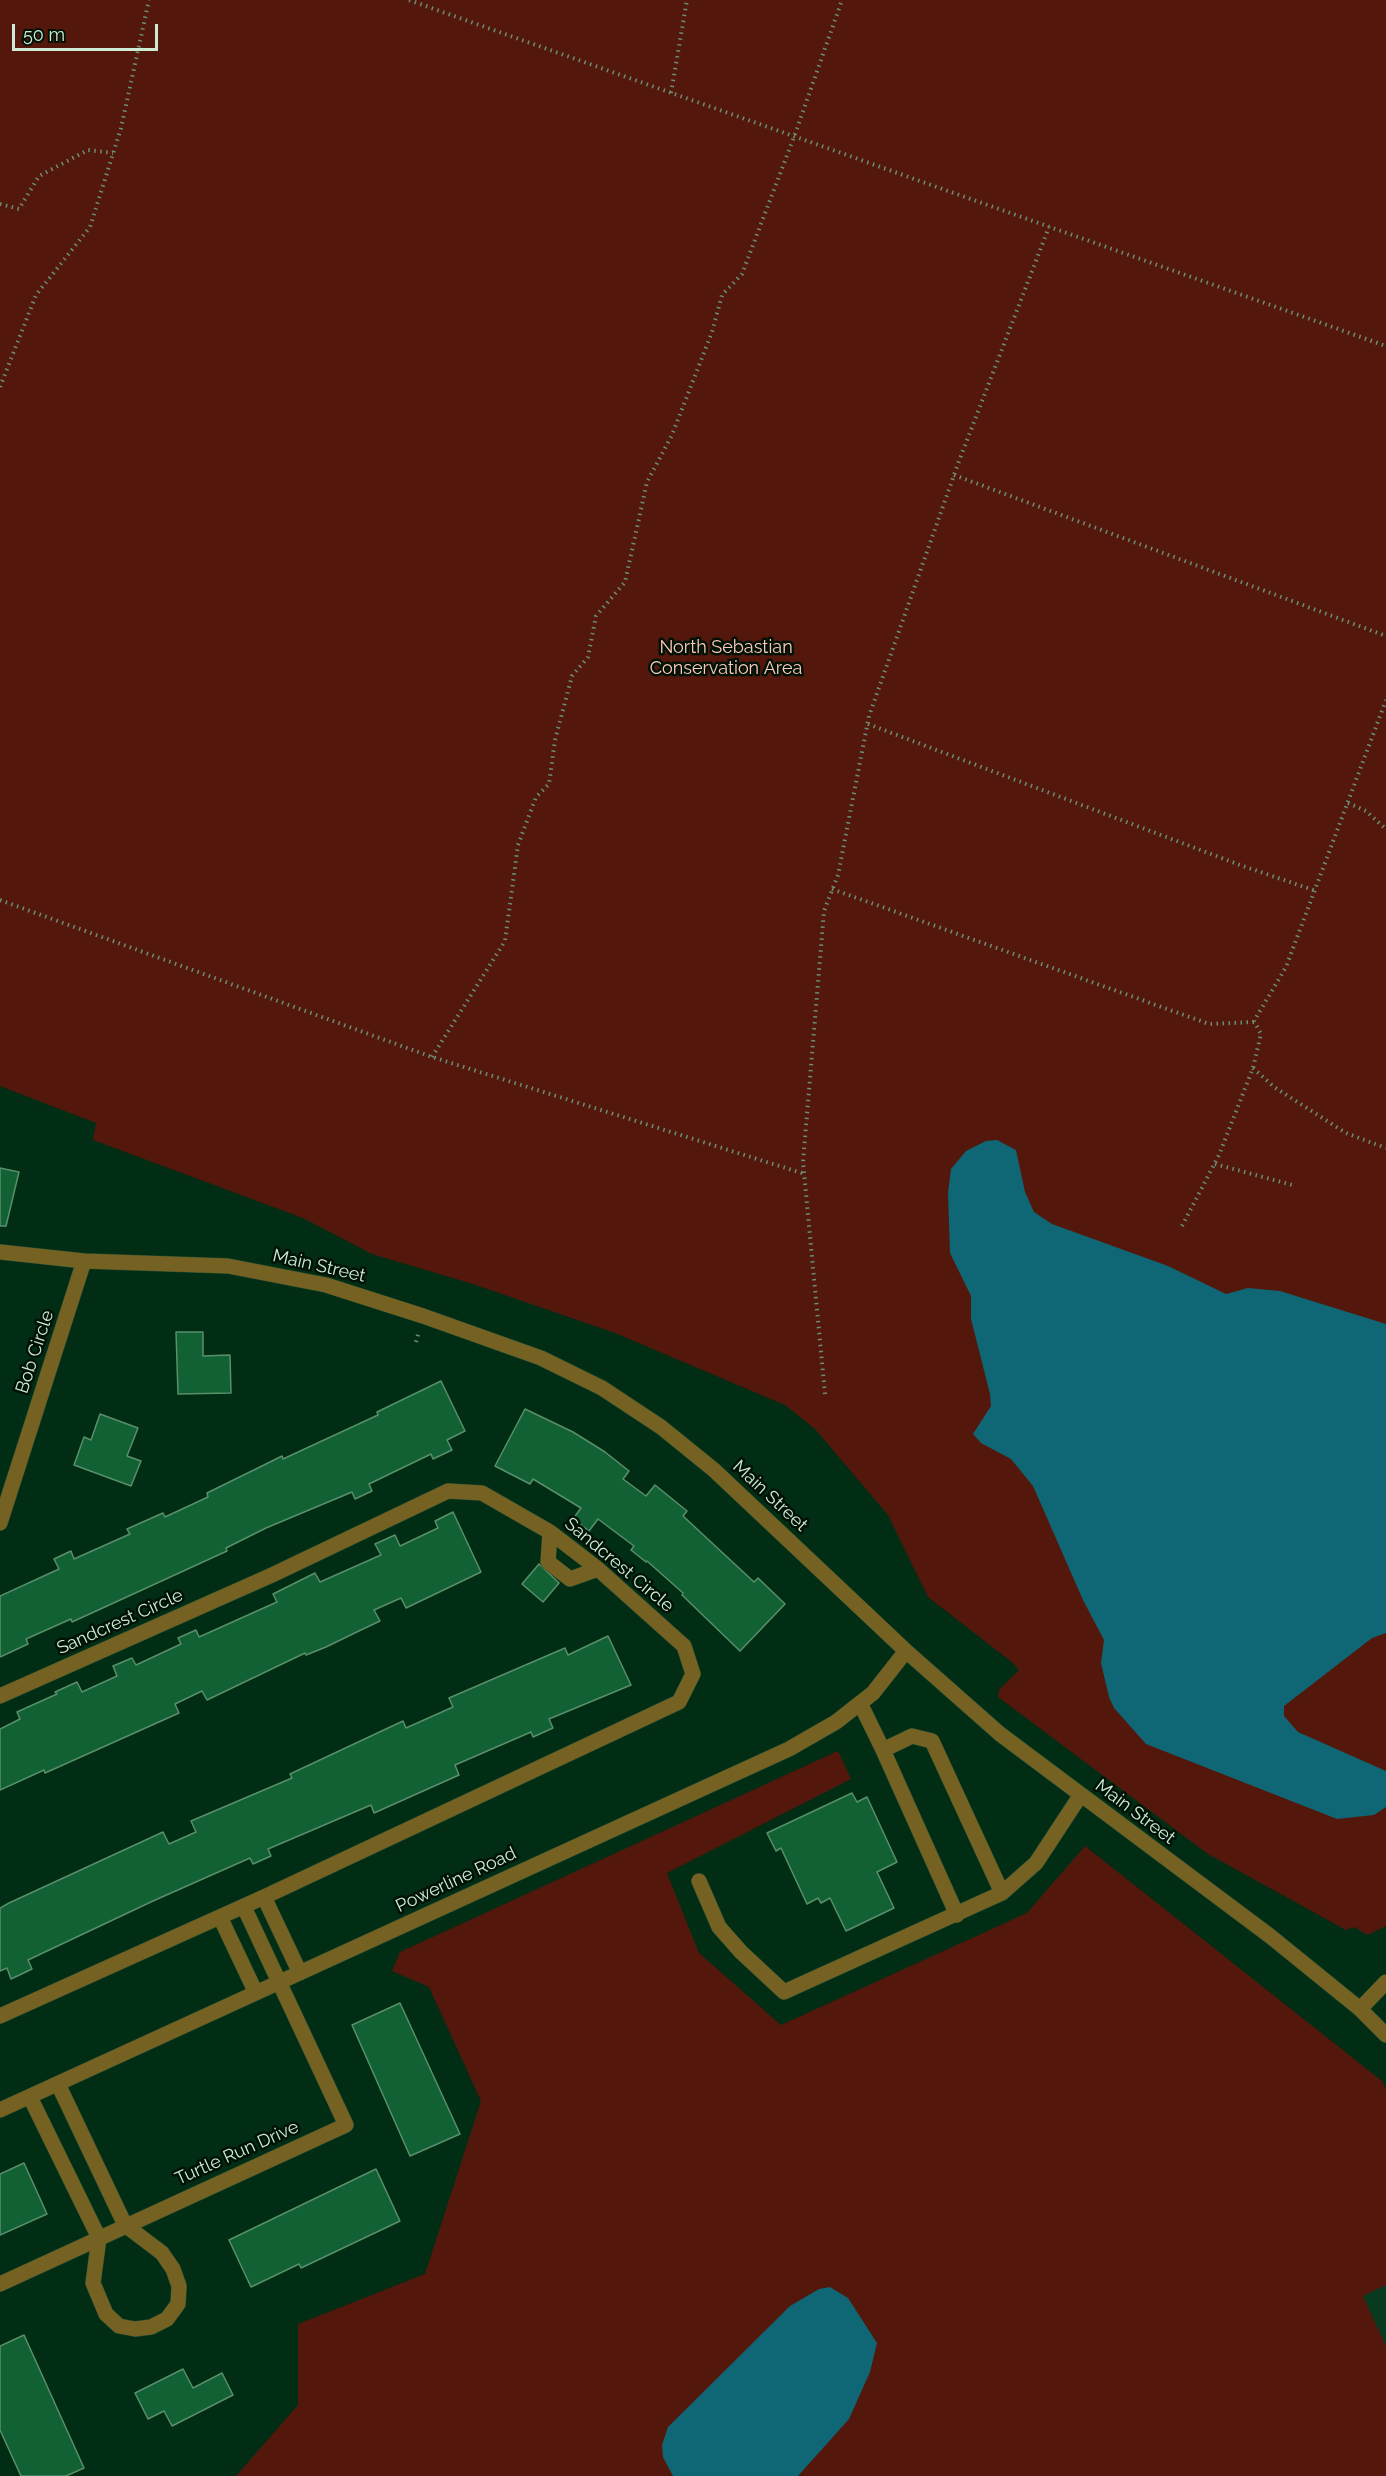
<!DOCTYPE html>
<html>
<head>
<meta charset="utf-8">
<style>
	body { margin:0 }
	#map { position:relative; width:1386px; height:2476px; overflow:hidden; background:#012d14; font-family:Raleway,sans-serif }
	canvas { display:block }
	.scale { position:absolute; left:12px; top:24px; width:146px; height:27px; box-sizing:border-box; border:3px solid #ceead5; border-top:0; padding-left:8px; font-size:18px; line-height:21px; white-space:nowrap; color:#ceead5; -webkit-text-stroke:4px #001205; paint-order:stroke }
</style>
</head>
<body>
<div id="map">
<canvas width="1386" height="2476"></canvas>
<div class="scale">50 m</div>
</div>
<script>
const g = document.querySelector('canvas').getContext('2d');
g.lineJoin = 'round';
function paint(path, color) {
  g.fillStyle = color;
  g.fill(path, 'evenodd');
}
function toPath(rows) {
  const path = new Path2D();
  for (const r of rows) {
    path.moveTo(r[0], r[1]);
    for (let i = 2; i < r.length; i += 2) path.lineTo(r[i], r[i + 1]);
  }
  return path;
}
function trace(path, color, width, dash) {
  g.strokeStyle = color;
  g.lineWidth = width;
  g.lineCap = dash ? 'butt' : 'round';
  g.setLineDash(dash || []);
  g.stroke(path);
}
function write(font, color, halo, rows, align = 'center') {
  g.font = font + ' Raleway,sans-serif';
  g.lineWidth = 5;
  g.setLineDash([]);
  g.textBaseline = 'middle';
  g.strokeStyle = halo;
  g.fillStyle = color;
  for (const [text, x, y, turn = 0] of rows) {
    g.save();
    g.translate(x, y);
    g.rotate((+turn || 0) * Math.PI / 180);
    g.textAlign = isNaN(turn) ? turn : align;
    if (halo) g.strokeText(text, 0, 0);
    g.fillText(text, 0, 0);
    g.restore();
  }
}
paint(toPath([
	[1386,2285,1386,2346,1363,2296]
]), '#083a1f');
paint(toPath([
	[0,0,1386,0,1386,1926,1367,1935,1355,1927,1346,1930,1208,1854,998,1697,999,1690,1019,1670,1013,1663,928,1597,888,1515,815,1429,785,1405,615,1333,473,1284,372,1254,303,1218,93,1140,96,1123,0,1086],
	[838,1751,851,1779,667,1873,699,1953,781,2025,1027,1913,1085,1846,1382,2081,1386,2089,1386,2285,1363,2296,1386,2346,1386,2476,236,2476,298,2405,298,2324,425,2274,481,2101,429,1987,392,1971,400,1952]
]), '#54170c');
paint(toPath([
	[997,1140,1016,1150,1025,1192,1034,1212,1052,1224,1168,1266,1226,1294,1248,1288,1280,1291,1386,1324,1386,1633,1372,1638,1284,1706,1284,1716,1298,1732,1386,1771,1386,1807,1374,1815,1337,1819,1146,1744,1114,1708,1109,1697,1101,1663,1104,1640,1083,1600,1033,1486,1011,1459,981,1443,973,1434,991,1406,990,1394,971,1319,971,1296,950,1253,948,1193,951,1169,966,1151,986,1141],
	[830,2287,848,2298,877,2343,870,2372,849,2419,798,2476,673,2476,663,2457,662,2445,668,2427,790,2306,819,2289]
]), '#0f6674');
const building = toPath([
	[0,1168,19,1172,6,1226,0,1226,0,1168],
	[176,1332,203,1332,203,1356,230,1355,231,1393,178,1394,176,1332],
	[441,1381,465,1431,447,1440,452,1450,433,1459,431,1454,369,1484,372,1491,355,1499,352,1492,266,1528,226,1548,227,1551,107,1606,72,1622,71,1619,26,1639,28,1644,0,1657,0,1596,59,1569,54,1559,71,1551,74,1559,130,1534,127,1529,163,1513,165,1517,208,1497,207,1493,266,1464,282,1456,283,1459,378,1415,377,1412,441,1381],
	[525,1409,573,1432,605,1452,629,1471,623,1479,646,1496,655,1485,687,1511,683,1516,754,1582,758,1578,785,1604,740,1651,682,1595,683,1593,647,1561,646,1562,631,1550,634,1546,598,1519,589,1531,573,1519,581,1508,533,1479,530,1484,495,1466,525,1409],
	[100,1414,138,1428,127,1456,141,1461,131,1486,74,1465,84,1437,91,1440,100,1414],
	[453,1512,481,1572,406,1608,401,1598,374,1610,380,1621,361,1630,326,1647,306,1655,305,1653,207,1700,202,1691,175,1704,179,1713,45,1773,44,1770,0,1790,0,1729,20,1719,17,1712,57,1694,55,1692,77,1682,82,1692,117,1676,113,1666,132,1658,136,1665,181,1644,178,1638,196,1630,199,1637,277,1602,273,1594,315,1573,320,1582,381,1555,375,1544,395,1535,400,1546,438,1528,435,1521,453,1512],
	[539,1564,559,1583,543,1602,522,1584,539,1564],
	[608,1636,631,1685,549,1719,553,1728,533,1737,531,1732,455,1765,459,1775,374,1813,371,1805,268,1849,271,1856,253,1864,250,1858,153,1901,28,1960,32,1969,11,1979,7,1968,0,1971,0,1908,9,1903,163,1832,169,1844,196,1832,191,1821,292,1778,290,1774,403,1721,406,1728,453,1707,449,1698,565,1648,568,1655,608,1636],
	[852,1793,857,1802,867,1797,897,1862,877,1872,894,1908,846,1931,830,1898,821,1903,818,1898,807,1904,781,1848,776,1851,767,1833,852,1793],
	[400,2003,460,2134,410,2156,352,2025,400,2003],
	[24,2163,47,2214,0,2235,0,2174,24,2163],
	[376,2169,400,2221,301,2268,299,2264,251,2287,229,2240,376,2169],
	[24,2335,84,2468,66,2476,21,2476,0,2430,0,2346,24,2335],
	[183,2369,193,2388,222,2373,233,2395,172,2426,164,2411,148,2419,135,2393,183,2369]
]);
paint(building, '#116135');
trace(building, '#598f69', 1.5);
const minor = toPath([
	[0,1252,84,1261,228,1266,326,1285,423,1316,541,1358,602,1388,661,1427,714,1470,906,1651,1000,1734,1270,1936,1360,2009,1386,2035],
	[0,1523,84,1261],
	[550,1532,548,1562,570,1579,598,1569],
	[0,1696,272,1575,448,1491,482,1493,550,1532,598,1569,684,1646,693,1674,679,1702,264,1897,0,2016],
	[860,1703,883,1750,912,1736,932,1741,1002,1893],
	[883,1750,957,1915],
	[699,1881,719,1927,741,1952,784,1992,1002,1893,1036,1863,1080,1796],
	[264,1897,300,1973],
	[220,1917,256,1993],
	[1360,2009,1386,1982],
	[30,2097,99,2238,93,2283,106,2314,119,2326,135,2329,151,2327,167,2319,178,2304,179,2286,173,2269,162,2253,125,2225,58,2084],
	[0,2110,789,1749,836,1722,873,1693,906,1651],
	[0,2284,346,2125,244,1907]
]);
trace(minor, '#224b33', 16);
trace(toPath([
	[409,0,1386,346],
	[671,93,687,0],
	[0,204,19,209,39,176,88,150,113,153],
	[0,387,36,295,90,227,121,128,149,0],
	[954,475,1386,636],
	[868,724,1240,865,1316,891],
	[1348,803,1366,811,1386,829],
	[832,889,1209,1024,1255,1022],
	[0,900,432,1057,805,1174],
	[432,1057,505,941,518,845,536,797,549,784,555,740,572,676,588,657,596,616,625,582,647,482,672,435,712,332,722,295,742,274,794,137,842,0],
	[1253,1068,1274,1087,1346,1133,1386,1148],
	[1215,1164,1296,1186],
	[1182,1226,1219,1155,1253,1068,1261,1034,1254,1021,1286,967,1386,700],
	[416,1342,419,1331],
	[825,1394,803,1162,824,911,838,875,869,716,959,461,1049,227]
]), '#6a8e77', 4, [1.5, 4.5]);
trace(minor, '#756222', 15);
write('18px', '#fec8bc', '#001205', [
	["North Sebastian",726,648],
	["Conservation Area",726,669]
]);
write('18px', '#ceead5', '#001205', [
	["Main Street",319,1266,13],
	["Bob Circle",35,1352,-72],
	["Main Street",770,1496,43],
	["Sandcrest Circle",619,1565,40],
	["Sandcrest Circle",120,1622,-24],
	["Main Street",1135,1812,37],
	["Powerline Road",456,1880,-25],
	["Turtle Run Drive",237,2153,-24]
]);
</script>
</body>
</html>
